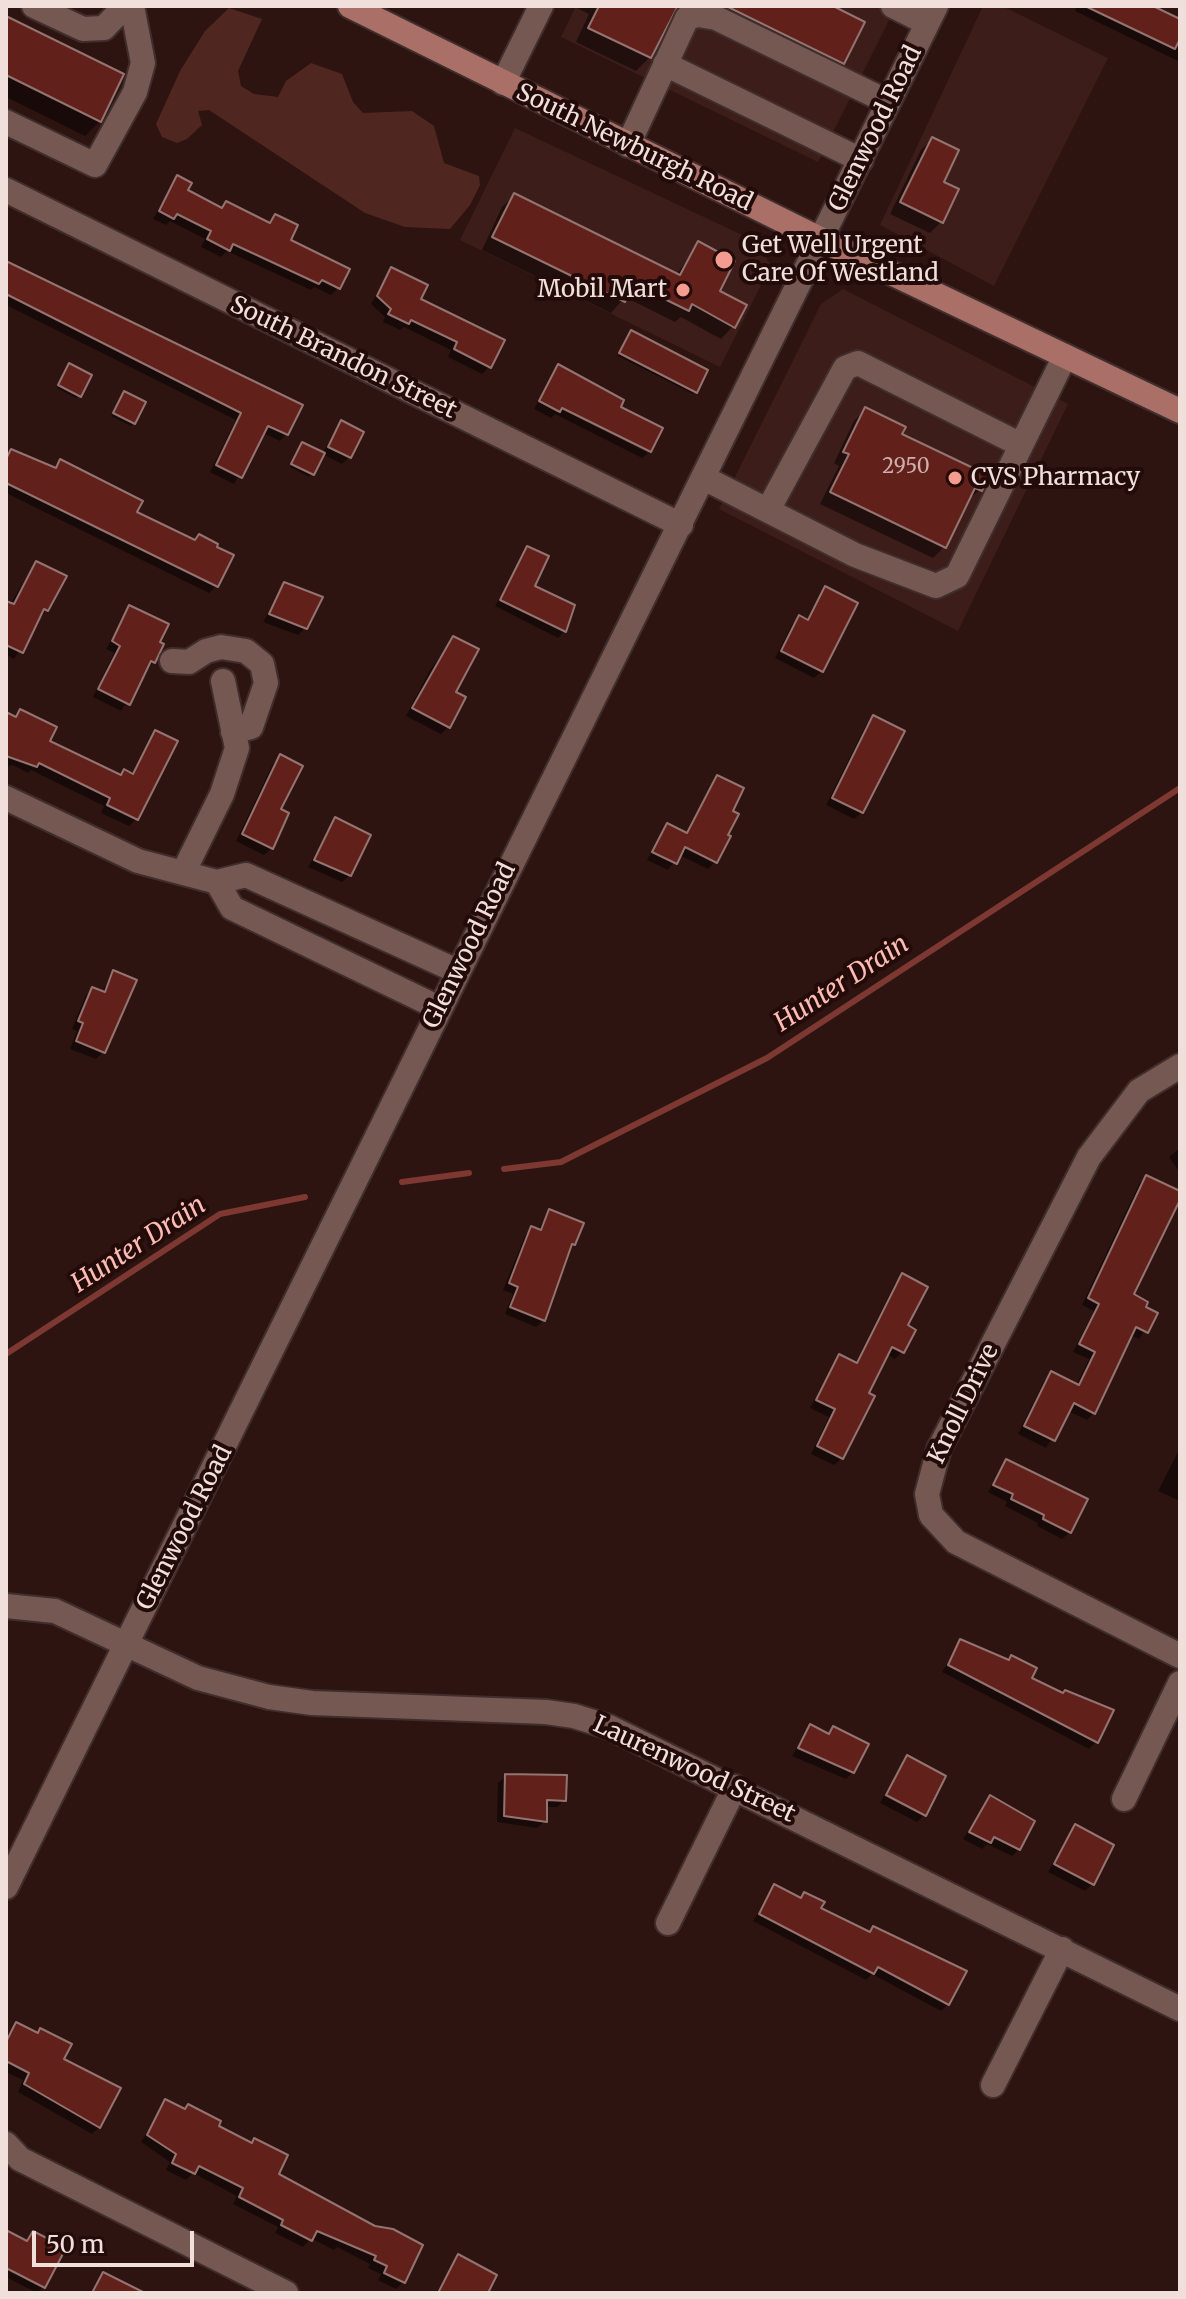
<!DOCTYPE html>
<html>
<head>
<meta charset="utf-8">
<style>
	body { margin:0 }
	#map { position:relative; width:1186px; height:2299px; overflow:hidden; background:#2d1411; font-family:Merriweather,serif }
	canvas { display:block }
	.frame { position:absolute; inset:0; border:8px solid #f1dfdc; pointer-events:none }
	.scale { position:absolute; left:32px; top:2231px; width:162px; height:36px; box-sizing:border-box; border:4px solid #f1dfdc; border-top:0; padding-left:10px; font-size:24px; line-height:28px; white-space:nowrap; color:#f1dfdc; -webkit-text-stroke:6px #220b09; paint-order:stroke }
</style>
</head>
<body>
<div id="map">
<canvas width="1186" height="2299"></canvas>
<div class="frame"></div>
<div class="scale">50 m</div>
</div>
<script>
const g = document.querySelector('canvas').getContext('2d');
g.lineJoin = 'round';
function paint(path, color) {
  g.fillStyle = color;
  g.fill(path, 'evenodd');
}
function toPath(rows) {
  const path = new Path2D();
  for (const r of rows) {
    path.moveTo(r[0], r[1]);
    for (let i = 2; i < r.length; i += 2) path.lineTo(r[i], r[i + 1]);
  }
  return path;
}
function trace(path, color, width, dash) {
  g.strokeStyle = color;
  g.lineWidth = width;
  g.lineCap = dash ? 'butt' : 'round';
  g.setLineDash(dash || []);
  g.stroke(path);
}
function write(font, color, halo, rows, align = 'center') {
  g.font = font + ' Merriweather,serif';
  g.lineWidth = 8;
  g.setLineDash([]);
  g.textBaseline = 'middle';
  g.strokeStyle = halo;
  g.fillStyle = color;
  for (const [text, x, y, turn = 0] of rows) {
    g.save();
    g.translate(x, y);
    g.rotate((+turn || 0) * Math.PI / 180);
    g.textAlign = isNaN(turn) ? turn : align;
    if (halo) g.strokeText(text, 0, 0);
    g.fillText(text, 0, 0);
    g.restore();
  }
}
paint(toPath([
	[576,6,896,6,818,162,561,37],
	[983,6,1002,6,1108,58,994,286,880,225],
	[515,128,755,241,771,265,720,367,460,240],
	[843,289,1068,404,958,631,719,509,821,304]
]), '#3c1d19');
paint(toPath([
	[229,8,262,19,238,71,241,86,254,94,278,97,286,81,311,63,342,74,353,102,363,113,412,111,434,126,444,163,479,176,480,185,470,205,450,229,405,227,365,213,209,110,198,111,202,125,187,139,177,143,162,137,156,124,180,71,205,31]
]), '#502621');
paint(toPath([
	[573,6,679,6,669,17,650,57,636,71,576,42,589,14],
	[687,6,828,6,843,63,829,77],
	[1077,6,1149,6,1180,21,1180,62,1075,11],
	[6,18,100,121,85,136,6,97],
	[932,139,941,183,941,222,930,233,890,214,921,150],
	[177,178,185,191,220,209,226,203,267,224,275,216,289,240,338,288,331,295,314,287,311,290,227,251,221,257,201,247,205,239,170,221,166,225,153,219],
	[515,195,676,275,699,244,733,326,721,339,681,317,675,322,625,297,611,313,482,250,502,207],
	[6,263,286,434,280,441,263,433,234,484,210,472,236,420,6,305],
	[392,269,419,300,490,366,482,374,448,357,451,350,404,327,400,330,383,322,385,317,371,304],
	[631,333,696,392,693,394,618,356],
	[558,367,553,405,648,453,642,458,555,414,551,418,534,409],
	[66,369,79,395,76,398,57,388],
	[124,393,134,423,131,426,111,416],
	[865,410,980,490,967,500,944,547,933,558,820,504,839,466,834,463,854,421],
	[341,423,349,457,342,464,322,454,309,477,290,467,300,447,322,454],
	[12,451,53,469,61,462,134,513,193,542,199,536,216,586,209,593,6,493,6,457],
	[528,549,533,586,572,606,564,631,558,638,495,606],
	[36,563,46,610,14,659,6,655,6,610],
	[285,585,305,628,298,635,263,622],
	[825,589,822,671,814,678,775,658,792,625,799,618,806,621],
	[130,607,158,643,154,661,121,711,93,697,114,653,106,649],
	[454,638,453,693,448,727,441,734,406,716,430,670],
	[21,712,48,742,120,777,131,775,156,732,176,742,136,819,129,826,101,813,104,806,31,770,28,773,13,765,6,767,6,714,14,718],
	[874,717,862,812,854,819,826,805,866,725],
	[280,757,278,810,272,848,264,855,236,841,273,764],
	[717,777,730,812,715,862,708,869,679,855,668,870,647,860,668,825,685,834],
	[335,820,350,875,342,882,308,867],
	[114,973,104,1051,96,1059,70,1049,77,1031,72,1029,85,997,92,989,101,993],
	[1180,1148,1180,1173,1169,1157],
	[1146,1177,1180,1193,1131,1295,1156,1314,1139,1339,1130,1335,1094,1413,1087,1420,1068,1411,1046,1448,1018,1434,1044,1381,1052,1374,1076,1386,1089,1359,1073,1352,1094,1311,1082,1305,1139,1184],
	[549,1212,574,1244,568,1250,544,1320,536,1327,505,1314,513,1294,503,1290,525,1236,532,1229,537,1231],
	[903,1276,906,1326,902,1352,895,1359,886,1354,866,1394,842,1458,834,1465,811,1454,829,1417,810,1408,839,1356,855,1364,895,1283],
	[1180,1448,1180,1501,1158,1491],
	[1006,1462,1070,1532,1062,1539,1037,1526,1038,1523,1005,1506,1007,1502,988,1492],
	[961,1641,1007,1662,1011,1658,1096,1742,1089,1749,942,1672],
	[810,1726,828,1735,834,1729,853,1772,846,1779,792,1756],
	[907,1758,925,1813,886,1793],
	[506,1776,564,1800,557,1807,545,1807,545,1821,537,1828,497,1822,498,1783],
	[884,1796,923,1816,917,1822,880,1803],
	[991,1797,1019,1849,1012,1856,987,1844,982,1849,963,1839],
	[1075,1827,1092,1884,1085,1891,1048,1872],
	[775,1887,799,1899,804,1894,819,1909,948,2004,941,2011,872,1974,866,1980,753,1921],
	[16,2024,37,2034,41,2030,61,2059,99,2127,92,2134,18,2092,23,2080,6,2072,6,2037],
	[166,2102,216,2127,276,2175,374,2228,403,2282,396,2289,378,2280,381,2274,368,2268,370,2264,337,2247,334,2250,311,2238,303,2247,275,2233,278,2227,233,2204,237,2196,193,2173,186,2180,166,2170,170,2162,141,2142],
	[6,2232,25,2242,33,2234,43,2287,37,2293,6,2277],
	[458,2257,486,2293,436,2293]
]), '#0007');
trace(toPath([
	[504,1169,561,1162,767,1058,1180,788],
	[402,1182,469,1173],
	[6,1354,220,1214,305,1197]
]), '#7d3831', 6);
const building = toPath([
	[599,6,678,6,651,58,588,28,599,6],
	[726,6,833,6,865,22,844,64,726,6],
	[1085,6,1153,6,1180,19,1180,39,1175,49,1085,6],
	[6,16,124,74,101,122,6,75,6,16],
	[932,137,959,150,944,182,959,189,943,223,900,202,932,137],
	[177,175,192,183,188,190,222,208,226,201,270,223,275,214,298,225,291,240,350,269,340,289,322,280,319,284,233,244,230,251,207,239,211,231,177,214,174,219,159,211,177,175],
	[514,193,680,275,698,241,735,261,720,291,747,305,735,328,692,304,689,311,634,284,625,302,492,237,514,193],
	[6,261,303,405,288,435,268,426,242,478,216,465,241,413,6,294,6,261],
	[391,267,428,285,421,299,505,340,491,368,454,349,457,342,411,320,409,324,388,314,391,309,377,296,391,267],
	[631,330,708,370,697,393,619,353,631,330],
	[69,363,92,375,81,397,58,385,69,363],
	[558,364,624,400,621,407,663,428,651,452,562,408,560,412,539,401,558,364],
	[124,391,146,402,135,424,113,413,124,391],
	[865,407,906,427,902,434,990,476,982,491,975,488,946,548,830,492,849,454,843,452,865,407],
	[341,420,364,432,351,458,328,447,341,420],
	[302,442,325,453,314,475,291,464,302,442],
	[11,449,56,468,60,459,143,501,137,512,195,540,199,534,218,544,217,547,234,555,218,587,6,483,6,459,11,449],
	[527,546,549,556,535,586,575,605,566,632,500,600,527,546],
	[36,561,67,576,48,611,44,609,23,653,6,645,6,601,14,604,36,561],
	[284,582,323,597,307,629,269,614,284,582],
	[825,586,858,603,823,672,781,651,799,615,808,620,825,586],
	[129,605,169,624,160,642,164,644,155,663,151,661,130,705,98,689,120,646,112,641,129,605],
	[453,636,479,649,456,692,466,697,450,728,412,708,453,636],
	[20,709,57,727,50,741,121,775,124,769,133,774,155,730,178,741,138,820,107,805,110,798,39,763,37,767,6,756,6,712,16,717,20,709],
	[873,715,905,731,863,813,832,798,873,715],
	[280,754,303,766,281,809,289,813,273,849,242,834,280,754],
	[717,775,744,788,733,811,739,814,728,835,731,836,717,863,685,847,677,864,652,852,667,823,687,833,717,775],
	[335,817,371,835,351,876,314,860,335,817],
	[113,970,137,980,105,1053,76,1041,83,1023,78,1021,92,987,105,992,113,970],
	[1146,1175,1180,1191,1180,1200,1134,1294,1148,1302,1146,1307,1158,1313,1148,1333,1136,1327,1095,1414,1074,1403,1055,1441,1024,1426,1051,1371,1079,1385,1095,1352,1079,1344,1099,1304,1088,1298,1146,1175],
	[549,1209,584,1223,575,1245,572,1244,545,1321,510,1307,518,1287,509,1283,531,1226,541,1230,549,1209],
	[902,1273,928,1287,908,1325,916,1330,904,1353,892,1347,869,1393,875,1396,843,1459,817,1446,835,1409,816,1400,839,1354,857,1363,902,1273],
	[1006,1459,1088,1499,1071,1533,1043,1519,1044,1515,1011,1499,1013,1494,993,1485,1006,1459],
	[960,1639,1009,1660,1011,1655,1037,1668,1032,1678,1063,1693,1065,1690,1114,1710,1098,1743,948,1665,960,1639],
	[810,1724,829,1734,833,1726,869,1744,854,1773,798,1748,810,1724],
	[907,1755,946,1776,926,1816,886,1795,907,1755],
	[505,1774,567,1775,566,1801,547,1800,547,1822,504,1816,505,1774],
	[990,1795,1035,1821,1020,1850,994,1837,991,1843,969,1832,990,1795],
	[1075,1824,1114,1845,1094,1885,1054,1864,1075,1824],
	[774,1884,801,1898,804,1892,825,1902,821,1908,870,1932,873,1926,967,1971,949,2005,878,1967,874,1974,759,1914,774,1884],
	[16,2022,38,2033,40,2028,72,2044,64,2059,121,2088,100,2128,24,2084,29,2073,6,2061,6,2042,16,2022],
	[165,2099,185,2109,188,2104,221,2121,219,2126,252,2143,254,2138,288,2155,279,2174,375,2226,393,2229,423,2245,405,2283,384,2273,387,2266,374,2260,376,2256,317,2231,312,2241,281,2225,283,2220,239,2197,243,2188,199,2166,195,2174,172,2163,176,2154,147,2135,165,2099],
	[6,2230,27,2241,33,2231,66,2248,45,2288,6,2268,6,2230],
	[458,2254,497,2275,488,2293,438,2293,458,2254],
	[103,2272,145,2293,92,2293,103,2272]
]);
paint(building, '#62201b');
trace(building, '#947470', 2);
const minor = toPath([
	[34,6,83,29,104,28,125,6],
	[893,6,927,23],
	[665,64,861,160],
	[503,83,541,6],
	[6,122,95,165,135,92,143,63,132,6],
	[628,145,687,18,698,15,716,18,888,102],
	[6,190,681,525],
	[704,478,855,555,936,586,957,576,1065,356],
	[768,510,845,368,858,363,1021,445],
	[172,661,189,662,206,651,221,647,246,651,262,664,266,683,251,727,233,732],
	[6,798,138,861,217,882,246,875,457,971],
	[184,871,222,794,237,748,223,681],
	[217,882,232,908,439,1008],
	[1180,1066,1139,1091,1089,1157,939,1449,927,1494,931,1515,956,1542,1180,1656],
	[6,1606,55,1611,198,1678,269,1697,312,1703,546,1712,574,1716,609,1727,1180,2009],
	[1124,1799,1180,1683],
	[6,1887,936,6],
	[668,1923,735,1787],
	[993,2085,1062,1949],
	[6,2144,20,2159,286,2293]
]);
const major = toPath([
	[350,6,822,240,1180,411]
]);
trace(minor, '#402e2d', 28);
trace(major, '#402e2d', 28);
trace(minor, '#765853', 24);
trace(major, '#aa7068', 24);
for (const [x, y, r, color] of [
	[724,260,10,"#f59c91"],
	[683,290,8,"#f59c91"],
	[955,478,8,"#f59c91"]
]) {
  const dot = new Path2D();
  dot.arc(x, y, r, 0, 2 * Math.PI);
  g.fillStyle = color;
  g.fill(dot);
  trace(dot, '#220b09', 3);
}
write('20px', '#cdafac', null, [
	["2950",906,467]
]);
write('24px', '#f1dfdc', '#220b09', [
	["Glenwood Road",876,129,-64],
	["South Newburgh Road",634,148,26],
	["South Brandon Street",343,358,26],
	["Glenwood Road",470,946,-64],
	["Knoll Drive",964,1404,-64],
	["Glenwood Road",185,1528,-63],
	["Laurenwood Street",694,1770,25]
]);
write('24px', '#f1dfdc', '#220b09', [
	["Get Well Urgent",742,246],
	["Care Of Westland",742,274],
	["Mobil Mart",667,290,"right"],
	["CVS Pharmacy",971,478]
], 'left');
write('italic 26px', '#fcbcb3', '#220b09', [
	["Hunter Drain",842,984,-33],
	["Hunter Drain",139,1245,-33]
]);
</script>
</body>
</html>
